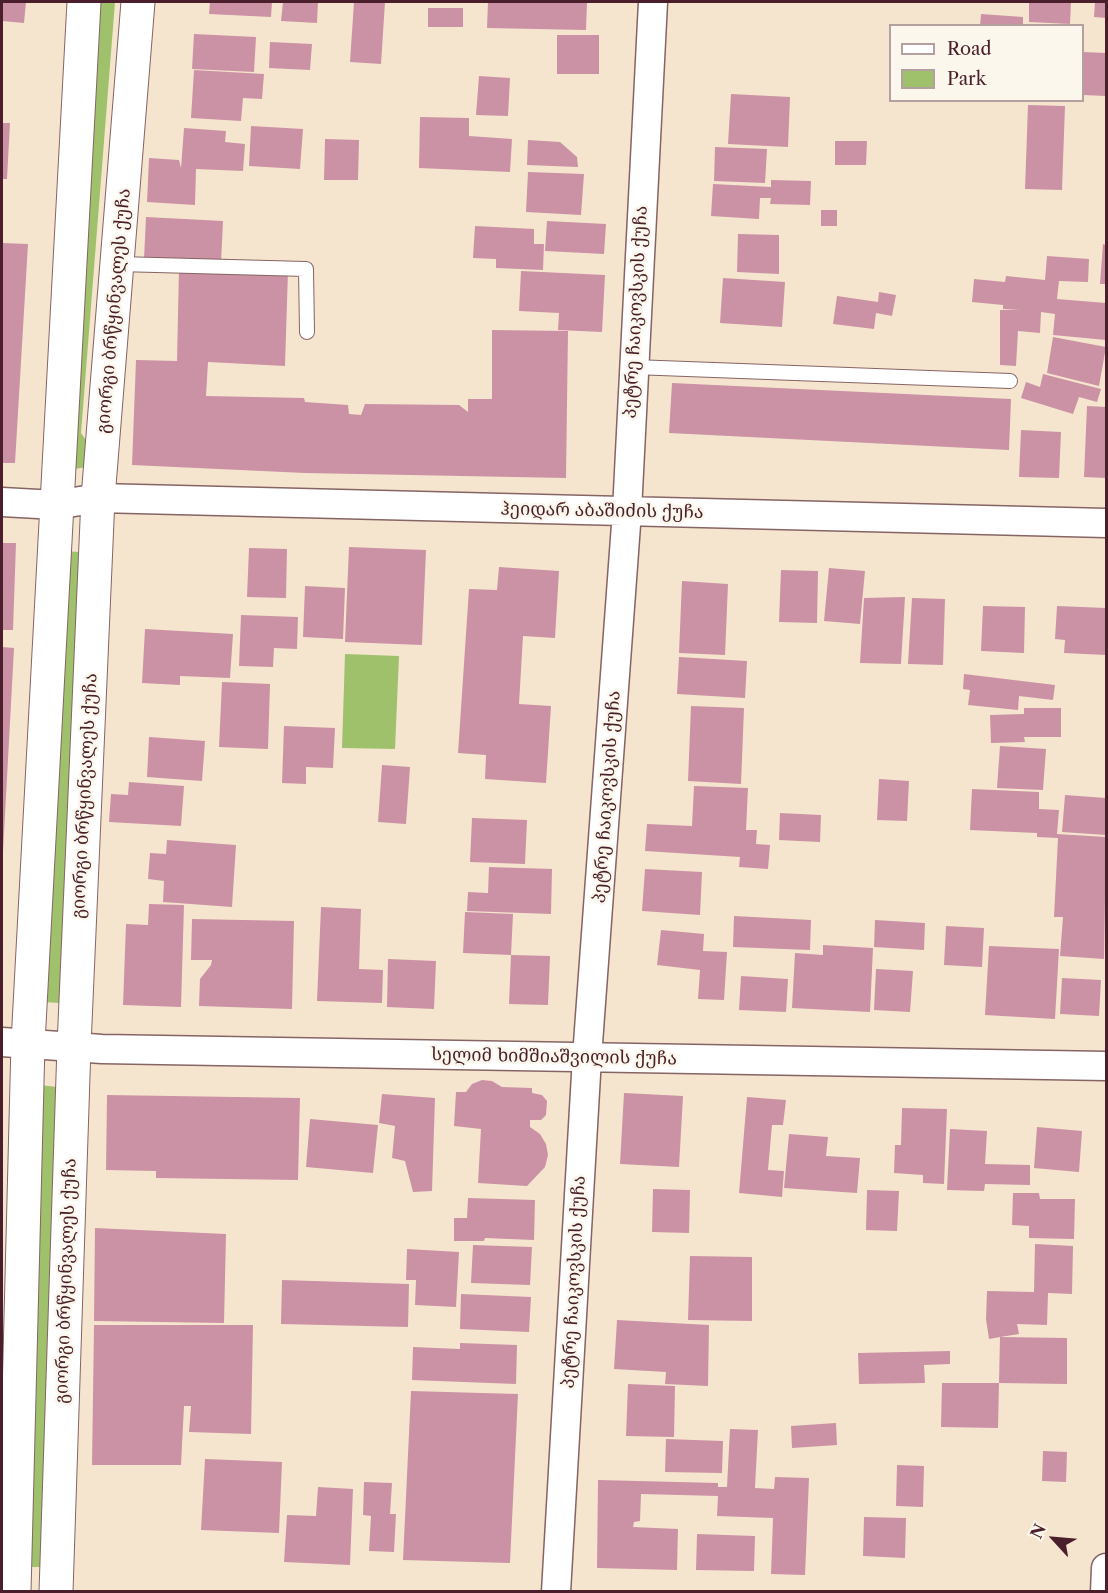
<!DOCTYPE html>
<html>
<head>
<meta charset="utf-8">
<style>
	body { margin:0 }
	#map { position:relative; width:1108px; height:1593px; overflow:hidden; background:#f6e5ce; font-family:"Libre Caslon Text",serif }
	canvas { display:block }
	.frame { position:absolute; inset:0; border:3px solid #4a1f2b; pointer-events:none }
	.legend { position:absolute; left:889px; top:24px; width:195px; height:78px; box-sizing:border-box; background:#fbf7ec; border:2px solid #b4a19f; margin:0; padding:8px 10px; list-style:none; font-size:18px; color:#4a1f2b }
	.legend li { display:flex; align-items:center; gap:12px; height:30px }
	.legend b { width:30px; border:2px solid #b4a19f }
	.north { position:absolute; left:1024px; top:1509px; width:60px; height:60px; -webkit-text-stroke:4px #fbf7ec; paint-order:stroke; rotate:296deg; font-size:16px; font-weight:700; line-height:24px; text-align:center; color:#4a1f2b }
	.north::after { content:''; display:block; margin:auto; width:21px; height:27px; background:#4a1f2b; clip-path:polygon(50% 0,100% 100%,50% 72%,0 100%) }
</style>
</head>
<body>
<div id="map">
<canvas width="1108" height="1593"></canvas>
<div class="frame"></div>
<ul class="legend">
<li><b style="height:8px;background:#fff"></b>Road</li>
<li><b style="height:16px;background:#9fc16b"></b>Park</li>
</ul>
<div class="north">N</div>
</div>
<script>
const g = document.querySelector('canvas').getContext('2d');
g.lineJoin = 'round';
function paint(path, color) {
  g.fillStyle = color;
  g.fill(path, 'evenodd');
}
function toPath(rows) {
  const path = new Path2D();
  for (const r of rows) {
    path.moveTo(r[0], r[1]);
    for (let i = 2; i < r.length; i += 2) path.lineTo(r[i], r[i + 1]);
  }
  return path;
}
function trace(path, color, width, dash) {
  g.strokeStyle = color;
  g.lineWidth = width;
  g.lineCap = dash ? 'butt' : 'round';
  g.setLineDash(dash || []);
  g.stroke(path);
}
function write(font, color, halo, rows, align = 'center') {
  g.font = font + ' "Libre Caslon Text","Noto Serif Georgian",serif';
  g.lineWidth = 5;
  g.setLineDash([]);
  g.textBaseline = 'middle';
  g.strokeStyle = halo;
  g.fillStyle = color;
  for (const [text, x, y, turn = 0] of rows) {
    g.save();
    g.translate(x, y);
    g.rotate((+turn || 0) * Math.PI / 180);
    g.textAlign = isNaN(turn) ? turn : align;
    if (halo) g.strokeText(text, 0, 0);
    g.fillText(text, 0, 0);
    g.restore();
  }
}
paint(toPath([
	[95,2,115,2,81,433,88,443,86,467,75,469],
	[65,551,79,552,60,1003,44,1002],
	[345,654,399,656,395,749,342,748],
	[40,1085,57,1087,42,1567,28,1567]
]), '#9fc16b');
paint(toPath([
	[2,2,26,2,24,23,2,21],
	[210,2,272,2,271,17,209,14],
	[283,2,318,2,317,23,281,21],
	[354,2,385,2,381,64,350,62],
	[488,2,587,2,586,30,487,28],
	[1029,2,1071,2,1070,24,1029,22],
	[1095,2,1106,2,1106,18,1094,17],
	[428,8,463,8,463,27,428,27],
	[981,14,1023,17,1023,26,980,26],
	[194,34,256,37,254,72,192,69],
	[557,35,599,35,599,74,557,74],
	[270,42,312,44,310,70,269,68],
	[1083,52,1106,53,1106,96,1083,95],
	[194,70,264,74,262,99,243,98,241,121,191,118],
	[479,76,510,78,508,116,476,115],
	[731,94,790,97,788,147,728,144],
	[1028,105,1065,106,1062,190,1025,189],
	[420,117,469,118,469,136,512,139,510,172,419,168],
	[2,123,10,123,7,179,2,179],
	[251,126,303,129,300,169,249,166],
	[184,128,226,131,225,142,245,144,243,171,196,169,195,205,147,202,149,158,179,160,181,168],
	[325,139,359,140,358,180,324,180],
	[528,140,560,142,577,157,578,167,527,165],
	[835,141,867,141,866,165,835,165],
	[715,147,767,149,765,183,714,181],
	[528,172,584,174,581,215,526,212],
	[771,180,811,181,810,205,770,204,771,198,760,198,759,219,711,216,713,184,771,187],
	[821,210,837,210,837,226,821,226],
	[146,217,223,221,221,263,144,259],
	[547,221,606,224,604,254,545,251],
	[475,226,534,229,534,244,544,244,543,270,496,268,496,259,473,258],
	[738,234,779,235,779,274,737,272],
	[2,243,28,244,15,463,2,463],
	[1103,244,1106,245,1106,284,1100,284],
	[1047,256,1089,259,1088,282,1059,281,1057,299,1106,303,1106,340,1053,335,1055,314,1041,312,1040,333,1018,331,1016,366,1000,365,1000,310,1020,310,1003,309,1003,305,972,302,974,279,1005,282,1006,276,1045,280],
	[179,267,288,271,285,366,208,362,206,396,304,398,305,402,348,405,349,414,361,415,365,404,459,405,468,412,468,399,492,399,492,330,568,331,566,478,305,473,132,465,136,360,177,361],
	[521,271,605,275,602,332,558,330,559,313,519,311],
	[723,278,785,282,782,327,720,323],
	[879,292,896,295,892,316,876,313,874,329,833,324,837,296,878,302],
	[1053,337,1106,347,1099,386,1047,373],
	[1043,374,1101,389,1097,402,1079,397,1073,414,1021,398,1026,382,1040,387],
	[672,383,1011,399,1009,450,669,433],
	[1087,406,1106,407,1106,478,1084,477],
	[1021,430,1061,432,1059,478,1019,477],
	[2,543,16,543,13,630,2,630],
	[349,547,426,550,422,645,345,642],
	[249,548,287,549,286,598,247,597],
	[499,567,559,571,555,638,523,636,519,704,551,706,546,783,485,779,486,755,458,753,469,589,497,590],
	[829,568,865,571,860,624,824,621],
	[781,570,818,571,817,623,779,622],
	[682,581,728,584,725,655,679,653],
	[305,586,345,588,343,639,303,637],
	[905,597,901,664,860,663,864,598],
	[912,598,945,599,943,665,908,664],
	[983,606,1025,607,1024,653,981,651],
	[1057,606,1106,608,1106,655,1064,653,1065,640,1055,639],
	[241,615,298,617,297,649,274,648,273,667,239,666],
	[145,629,233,634,230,678,180,676,180,685,142,683],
	[2,647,14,648,3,852,2,852],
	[679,657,747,661,745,698,677,694],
	[964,674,1055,685,1053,700,1019,696,1018,710,968,705,970,690,963,689],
	[222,682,270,684,268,749,219,747],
	[691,706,744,708,741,784,688,781],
	[1024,708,1061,708,1061,737,1024,737,1025,742,991,743,990,715,1024,714],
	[284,726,335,728,333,768,306,767,306,784,282,783],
	[149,737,205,741,202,781,147,777],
	[1000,746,1046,749,1043,790,997,788],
	[382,765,410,767,406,824,378,822],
	[879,779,909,781,907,821,877,820],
	[129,782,184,786,181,826,109,822,111,794,128,795],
	[694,786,748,788,746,830,757,830,756,844,770,845,768,869,739,867,740,857,645,851,647,824,692,826],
	[972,789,1039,792,1039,809,1059,810,1057,834,1106,837,1104,959,1060,956,1063,917,1054,917,1058,838,1037,837,1037,833,970,830],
	[1065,795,1106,798,1106,835,1062,832],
	[780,813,821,815,820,842,779,840],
	[472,818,527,820,525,864,470,862],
	[167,840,236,845,232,907,163,902,164,881,148,879,150,853,166,854],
	[489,867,552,869,551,914,467,911,468,892,488,893],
	[645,869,702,872,700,915,642,911],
	[149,904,184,905,181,1007,123,1005,126,924,148,925],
	[321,907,361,909,359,969,383,970,382,1003,317,1001],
	[465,912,513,914,511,955,550,956,548,1005,509,1004,511,955,463,953],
	[734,916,811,920,810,950,733,947],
	[192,919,294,921,292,1009,199,1006,200,979,211,965,212,960,191,960],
	[875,920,925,923,924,950,874,947],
	[946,926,984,928,982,967,944,965],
	[661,930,704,934,703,951,727,952,724,1000,698,999,700,970,657,965],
	[823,945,873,948,870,1012,792,1008,795,953,823,955],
	[989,946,1059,949,1055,1019,985,1015],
	[388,959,436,961,434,1009,387,1007],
	[876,969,913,971,910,1012,874,1010],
	[741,976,788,979,786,1012,739,1010],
	[1062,978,1101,980,1099,1016,1060,1014],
	[482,1080,492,1081,502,1087,532,1088,532,1093,542,1095,547,1101,546,1115,541,1120,530,1120,530,1127,540,1134,546,1144,548,1155,545,1167,527,1186,478,1183,481,1129,454,1126,456,1092,466,1092,472,1084],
	[624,1093,683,1096,679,1167,620,1164],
	[382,1094,435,1098,432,1191,413,1192,405,1161,392,1158,395,1126,379,1123],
	[107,1095,300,1098,298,1180,156,1178,156,1171,106,1170],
	[747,1097,786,1100,783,1125,772,1125,768,1170,784,1171,782,1197,739,1193],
	[902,1108,947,1109,944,1184,923,1183,923,1175,894,1173,895,1145,901,1145],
	[310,1119,378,1125,373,1173,306,1167],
	[1037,1127,1082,1131,1079,1172,1034,1168],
	[950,1129,987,1131,985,1164,1030,1165,1030,1185,985,1184,984,1191,947,1190],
	[789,1134,828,1137,826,1156,860,1158,857,1193,784,1188],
	[653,1189,690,1190,689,1233,652,1232],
	[867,1190,899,1191,897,1231,866,1230],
	[1013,1193,1039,1193,1040,1199,1075,1199,1074,1239,1029,1238,1029,1226,1012,1225],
	[468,1198,535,1200,534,1240,485,1238,484,1241,454,1241,454,1218,467,1218],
	[95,1228,226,1234,224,1323,94,1321],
	[1035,1244,1073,1246,1072,1294,1048,1293,1047,1325,1017,1324,1019,1334,1000,1337,1067,1338,1067,1384,999,1383,1000,1337,989,1339,986,1319,987,1291,1034,1292],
	[473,1245,532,1247,530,1285,471,1283],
	[407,1249,459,1252,456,1307,415,1305,416,1280,406,1280],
	[690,1256,752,1257,752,1321,688,1320],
	[282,1280,409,1284,408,1327,281,1324],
	[461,1294,531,1297,529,1332,460,1329],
	[617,1320,709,1325,708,1386,665,1384,666,1372,614,1369],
	[94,1325,253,1325,251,1434,189,1432,191,1406,184,1406,181,1465,92,1465],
	[460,1343,517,1345,516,1384,412,1380,413,1347,460,1349],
	[950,1351,950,1364,924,1365,925,1383,859,1384,858,1353],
	[942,1383,999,1383,998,1428,941,1427],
	[628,1384,675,1386,674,1437,626,1436],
	[411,1391,518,1394,510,1563,403,1560],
	[836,1423,837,1445,792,1448,791,1426],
	[730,1429,758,1430,755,1488,774,1489,775,1477,809,1478,805,1575,771,1574,773,1518,717,1516,718,1496,641,1494,640,1521,634,1522,633,1527,678,1529,677,1570,597,1568,598,1480,718,1483,718,1487,727,1487],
	[666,1439,723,1441,722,1473,665,1472],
	[1043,1451,1067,1452,1066,1482,1042,1481],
	[205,1459,282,1462,279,1533,201,1530],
	[897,1465,924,1466,923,1507,896,1506],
	[364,1482,392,1483,390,1514,396,1514,394,1552,369,1551,371,1516,363,1515],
	[318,1487,353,1489,350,1565,284,1562,287,1515,316,1516],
	[864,1517,906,1518,905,1558,863,1556],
	[697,1534,755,1536,754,1571,696,1570]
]), '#cb92a5');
const lane = toPath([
	[118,264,306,269,307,332],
	[633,367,1010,381]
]);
const street = toPath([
	[2,502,56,505,98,498,1106,523],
	[2,1042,102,1049,1106,1066],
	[556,1592,587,1057,627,511,653,2],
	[1105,1592,1106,1568]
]);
const secondary = toPath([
	[14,1592,28,1043,84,2],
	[56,1592,74,1046,98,498,138,2]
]);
trace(lane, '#866464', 16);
trace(street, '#866464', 31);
trace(secondary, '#866464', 35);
trace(lane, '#fff', 14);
trace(street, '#fff', 28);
trace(secondary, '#fff', 33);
write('18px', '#4a1f2b', '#fbf7ec', [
	["გიორგი ბრწყინვალეს ქუჩა",114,311,-85],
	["პეტრე ჩაიკოვსკის ქუჩა",636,312,-87],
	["ჰეიდარ აბაშიძის ქუჩა",602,511,1],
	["გიორგი ბრწყინვალეს ქუჩა",85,796,-87],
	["პეტრე ჩაიკოვსკის ქუჩა",607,797,-86],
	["სელიმ ხიმშიაშვილის ქუჩა",554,1057,1],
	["გიორგი ბრწყინვალეს ქუჩა",66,1281,-88],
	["პეტრე ჩაიკოვსკის ქუჩა",574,1282,-87]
]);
</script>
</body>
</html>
